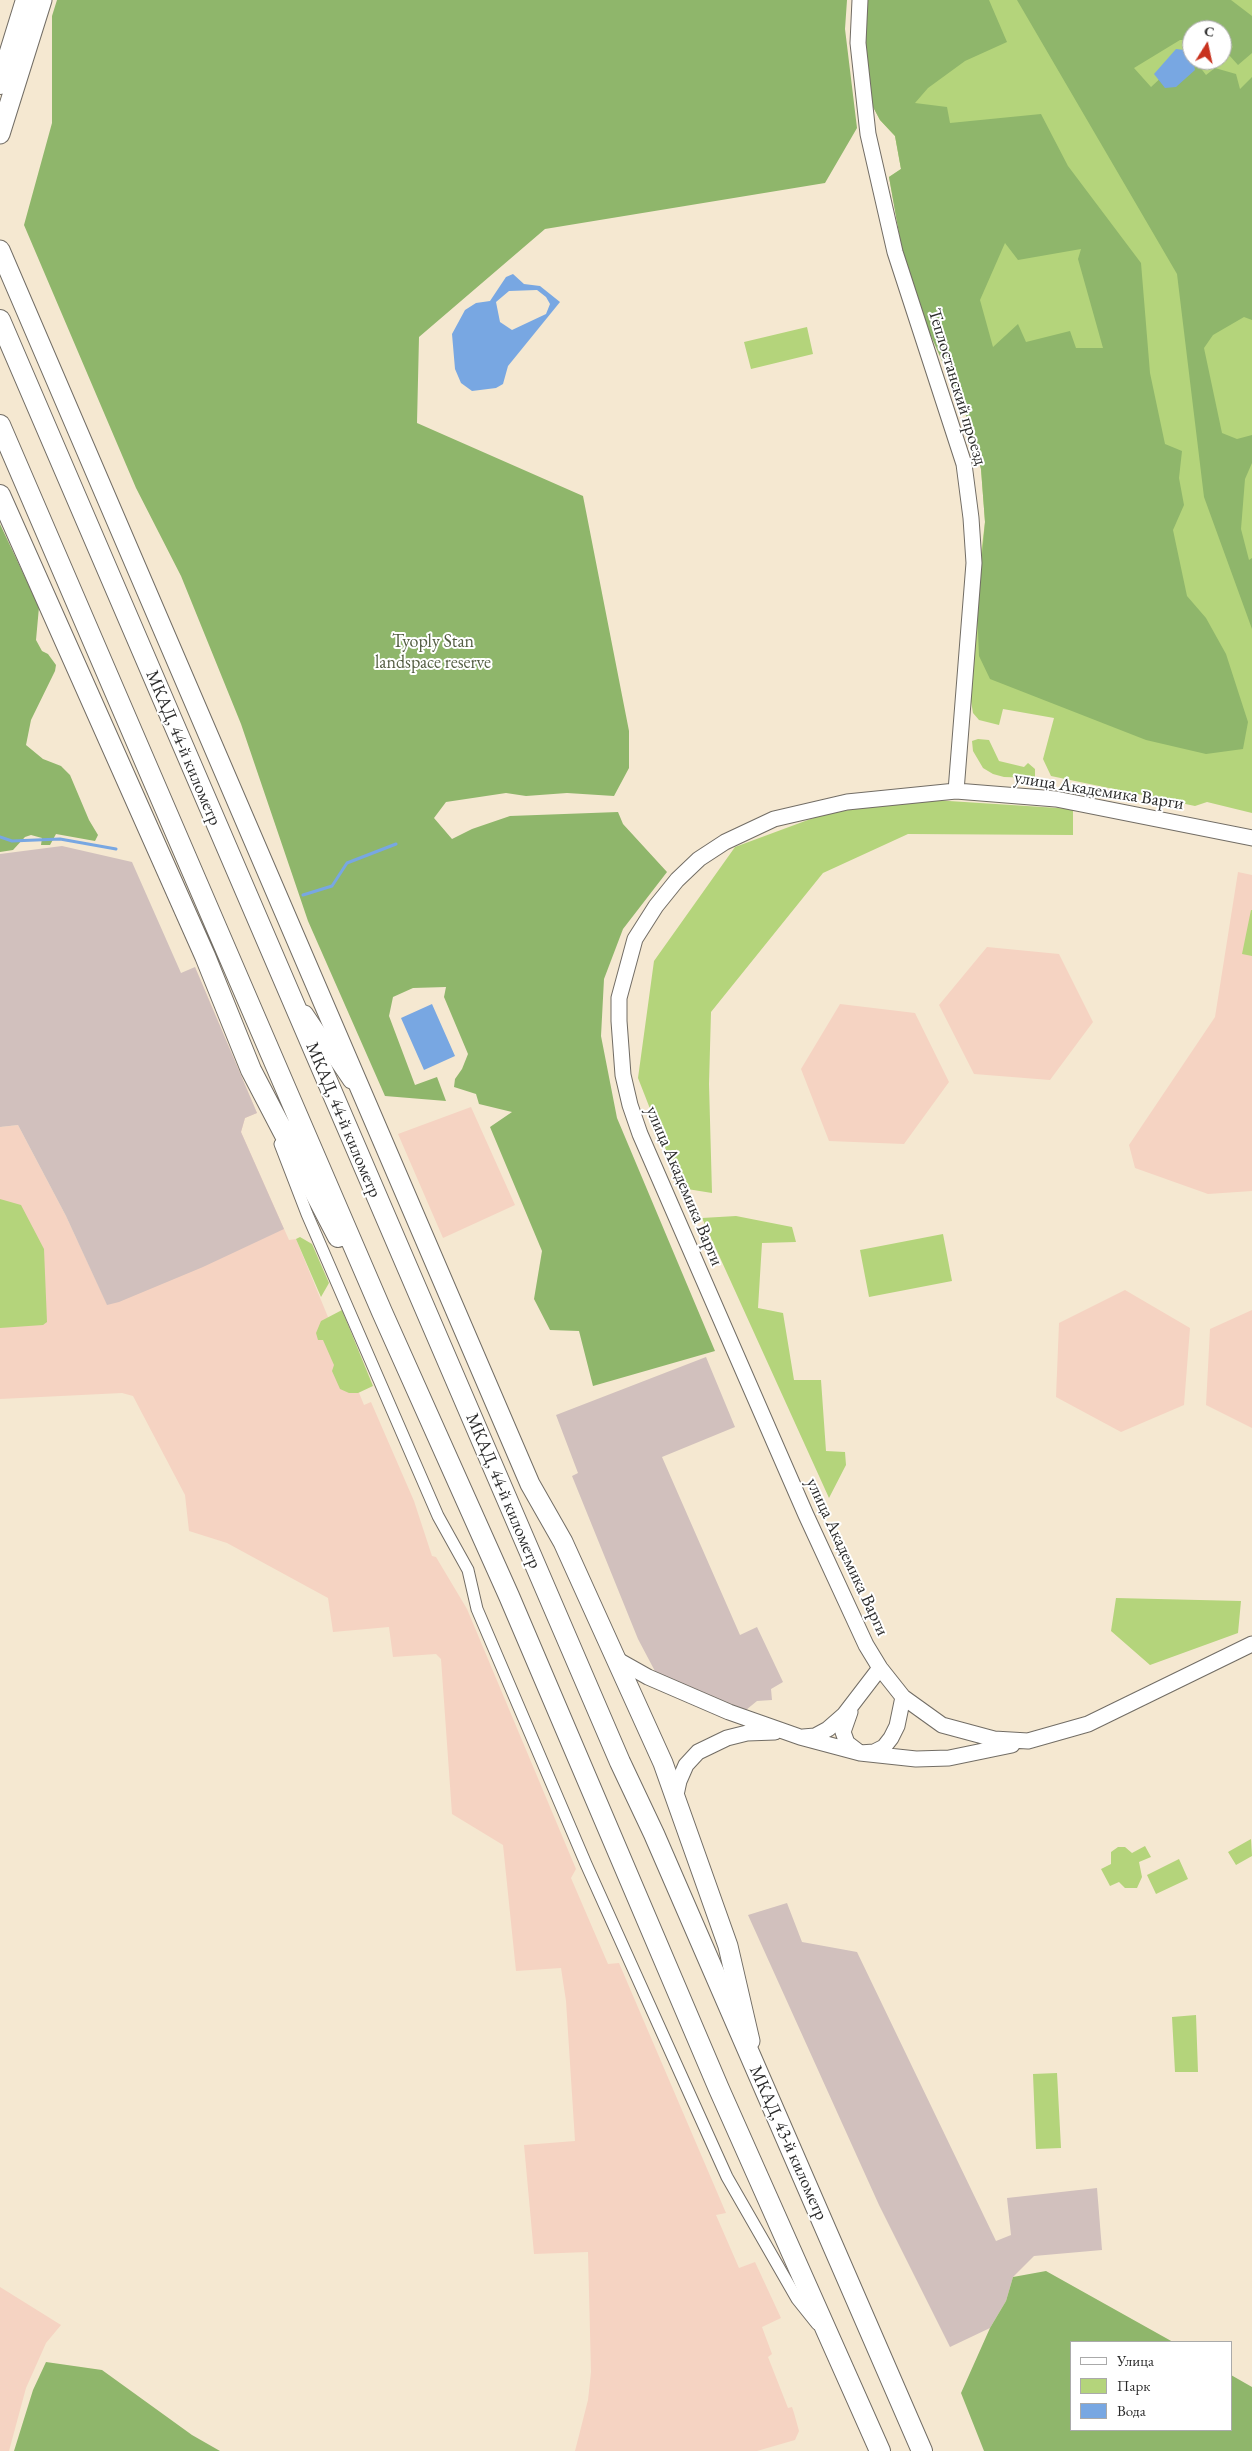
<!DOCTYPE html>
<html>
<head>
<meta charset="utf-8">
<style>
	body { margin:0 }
	#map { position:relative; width:1252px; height:2451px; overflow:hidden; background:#f5e8d1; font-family:"EB Garamond",serif }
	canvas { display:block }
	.legend { position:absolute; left:1070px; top:2341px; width:162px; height:90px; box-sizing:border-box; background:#fff; border:1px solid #aaa; margin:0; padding:6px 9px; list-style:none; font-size:15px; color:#2b2b2b }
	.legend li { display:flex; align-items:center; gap:10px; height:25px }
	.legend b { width:25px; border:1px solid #aaa }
	.north { position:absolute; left:1182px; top:20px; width:50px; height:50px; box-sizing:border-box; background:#fff; border:1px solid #aaa; border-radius:50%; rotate:10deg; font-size:14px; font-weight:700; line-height:20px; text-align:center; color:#2b2b2b }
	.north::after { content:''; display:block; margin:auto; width:18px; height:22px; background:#c8321e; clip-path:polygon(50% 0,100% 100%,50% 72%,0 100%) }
</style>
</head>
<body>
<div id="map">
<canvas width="1252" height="2451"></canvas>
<ul class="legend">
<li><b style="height:6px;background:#fff"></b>Улица</li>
<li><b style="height:14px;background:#b4d47b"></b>Парк</li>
<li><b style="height:14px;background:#78a7e2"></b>Вода</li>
</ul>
<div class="north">С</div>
</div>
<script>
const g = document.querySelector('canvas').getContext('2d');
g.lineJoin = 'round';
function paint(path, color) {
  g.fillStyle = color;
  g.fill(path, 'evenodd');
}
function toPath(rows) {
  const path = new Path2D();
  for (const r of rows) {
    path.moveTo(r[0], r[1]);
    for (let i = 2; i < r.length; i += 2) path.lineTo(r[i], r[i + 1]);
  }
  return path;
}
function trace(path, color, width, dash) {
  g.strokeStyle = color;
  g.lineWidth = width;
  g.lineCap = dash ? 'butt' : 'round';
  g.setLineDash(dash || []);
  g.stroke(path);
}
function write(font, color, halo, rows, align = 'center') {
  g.font = font + ' "EB Garamond",serif';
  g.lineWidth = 4;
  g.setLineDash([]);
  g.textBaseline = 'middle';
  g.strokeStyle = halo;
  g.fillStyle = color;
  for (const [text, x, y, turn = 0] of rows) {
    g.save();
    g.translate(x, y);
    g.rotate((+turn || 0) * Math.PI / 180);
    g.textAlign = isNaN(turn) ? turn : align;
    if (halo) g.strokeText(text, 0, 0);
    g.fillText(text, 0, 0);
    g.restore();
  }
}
paint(toPath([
	[1238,872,1252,875,1252,1191,1208,1194,1135,1168,1129,1145,1215,1017],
	[987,947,1059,954,1093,1022,1050,1080,974,1074,939,1005],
	[195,967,257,1113,245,1118,241,1132,289,1240,296,1239,364,1405,371,1402,414,1501,432,1556,436,1557,467,1609,576,1869,571,1878,608,1964,619,1963,726,2213,716,2215,739,2268,755,2262,781,2318,762,2327,772,2354,768,2357,788,2408,792,2407,794,2413,799,2431,795,2440,757,2451,575,2451,588,2400,591,2372,588,2252,534,2254,524,2145,575,2141,566,2001,561,1968,516,1971,503,1845,452,1814,441,1659,436,1654,393,1657,389,1627,333,1632,328,1598,227,1543,189,1531,185,1495,133,1396,122,1393,0,1399,0,1127,18,1125,66,1216,107,1304],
	[840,1004,915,1013,949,1082,904,1144,829,1141,801,1069],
	[471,1107,515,1205,443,1238,398,1134],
	[1125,1290,1190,1328,1184,1405,1121,1432,1056,1397,1059,1323],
	[1252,1310,1252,1428,1206,1405,1210,1329],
	[0,2287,61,2325,46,2343,26,2388,9,2451,0,2451]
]), '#f5d3c2');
paint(toPath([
	[62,846,132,862,181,973,195,967,257,1113,245,1118,241,1132,284,1229,203,1267,119,1302,107,1305,66,1216,18,1125,0,1127,0,854],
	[706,1357,735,1427,662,1457,740,1635,757,1627,783,1682,771,1689,772,1700,757,1701,746,1710,657,1675,638,1639,572,1476,578,1473,556,1415],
	[787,1903,802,1942,857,1952,996,2241,1011,2235,1007,2198,1097,2188,1102,2250,1034,2256,1013,2277,1006,2301,990,2328,950,2347,879,2205,748,1915]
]), '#d1c0bd');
paint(toPath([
	[864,0,1252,0,1252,813,1207,802,1195,806,1051,776,1043,759,1054,718,1003,709,999,725,979,720,973,713,970,695,979,570,985,522,981,469,969,422,947,370,897,221,889,177,901,169,895,136,880,120,872,105],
	[1192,30,1222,30,1222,60,1192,60],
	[807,327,813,354,751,369,744,342],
	[978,739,989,740,999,761,1024,767,1028,763,1035,769,1035,778,1004,777,993,774,983,768,973,751,972,741],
	[918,799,1073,809,1073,835,908,834,823,873,711,1012,709,1084,712,1193,681,1188,638,1078,654,961,735,847,824,814],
	[1251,910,1252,910,1252,956,1242,954],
	[0,1199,21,1205,44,1249,47,1322,43,1325,0,1328],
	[736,1216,792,1227,796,1242,762,1243,758,1308,783,1313,794,1380,821,1380,826,1451,845,1452,846,1465,829,1498,702,1218],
	[943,1234,952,1281,869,1297,860,1250],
	[300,1237,312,1244,329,1283,321,1297,296,1239],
	[342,1310,373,1386,358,1393,349,1393,340,1389,332,1371,334,1365,323,1340,318,1340,316,1333,321,1321],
	[1116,1598,1241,1601,1238,1633,1150,1665,1111,1631],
	[1251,1839,1252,1856,1236,1865,1228,1852],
	[1145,1846,1151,1857,1139,1862,1142,1877,1137,1888,1125,1888,1119,1882,1110,1886,1101,1869,1111,1864,1111,1852,1118,1847,1125,1847,1132,1853],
	[1179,1859,1188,1879,1156,1894,1147,1875],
	[1196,2015,1198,2072,1175,2072,1172,2017],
	[1057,2073,1061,2148,1036,2149,1033,2074]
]), '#b4d47b');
paint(toPath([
	[57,0,847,0,845,29,857,128,825,183,545,229,419,337,417,423,583,496,629,731,629,768,614,796,567,793,526,796,506,793,446,802,434,818,452,839,472,829,510,816,618,812,623,824,667,872,623,929,604,979,601,1036,617,1118,715,1351,593,1386,579,1331,550,1330,534,1299,542,1251,490,1127,512,1112,479,1104,476,1094,454,1087,455,1079,462,1069,468,1054,444,997,446,987,413,988,393,997,389,1016,415,1085,437,1077,446,1101,385,1096,308,921,241,724,181,576,136,488,24,225,52,123,52,16],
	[864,0,989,0,1007,42,965,61,928,88,915,103,947,107,950,123,1041,114,1068,166,1141,263,1150,373,1165,444,1182,451,1179,478,1184,505,1173,530,1187,596,1206,618,1226,654,1248,722,1243,749,1206,754,1146,740,990,679,979,656,977,609,985,522,981,469,969,422,923,318,905,267,889,177,901,169,895,136,880,120,872,105,863,41],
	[1005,243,1018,260,1081,249,1078,259,1103,348,1076,348,1070,331,1026,342,1018,324,993,347,980,300],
	[1017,0,1231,0,1252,16,1252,53,1238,65,1229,55,1233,46,1222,54,1222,30,1192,30,1192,40,1180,40,1134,68,1151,87,1180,60,1196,62,1206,75,1215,68,1236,74,1240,89,1252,77,1252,320,1244,317,1213,335,1204,348,1222,433,1237,439,1252,435,1252,463,1245,479,1241,529,1249,560,1252,558,1252,629,1204,497,1177,274],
	[0,524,39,607,36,640,42,651,48,654,56,665,55,671,31,720,26,745,43,759,61,766,70,775,89,820,98,835,95,841,56,834,50,845,41,845,42,838,31,835,25,837,13,850,0,852],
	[1046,2271,1173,2342,1071,2342,1071,2430,1231,2430,1231,2375,1252,2387,1252,2451,984,2451,961,2393,990,2328,1006,2301,1013,2277],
	[46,2362,102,2370,192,2435,220,2451,14,2451,33,2390]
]), '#8fb66b');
paint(toPath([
	[1176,49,1184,50,1192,56,1195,70,1176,87,1165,88,1154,74],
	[513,274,524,284,540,286,560,302,508,366,503,384,496,388,472,391,461,383,455,369,452,334,465,310,476,303,490,301,506,277],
	[537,290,546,297,550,304,546,314,512,330,500,322,496,302,509,291],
	[432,1004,455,1056,424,1070,401,1018]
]), '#78a7e2');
trace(toPath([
	[0,837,12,841,60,839,116,849],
	[303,895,332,886,347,863,396,844]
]), '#78a7e2', 3);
const minor = toPath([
	[280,1144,307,1214,438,1516,468,1570,477,1609,586,1864,727,2177,797,2299,817,2324]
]);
const tertiary = toPath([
	[860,0,858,43,868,134,895,252,964,464,971,518,974,563,956,791],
	[1252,838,1056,799,956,791,847,802,774,819,725,842,699,859,677,880,656,906,635,939,619,998,619,1021,623,1075,630,1105,640,1134,806,1515,866,1645,880,1668,903,1697,942,1725,994,1739,1028,1741,1088,1724,1252,1644],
	[305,1013,351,1081],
	[616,1659,648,1677,729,1712,800,1737,860,1753,916,1759,949,1758,1012,1745],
	[850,1712,843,1732,847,1743,860,1753,874,1752,884,1747,891,1738,897,1726,903,1697],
	[803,1737,815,1736,828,1729,844,1715,880,1668],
	[676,1795,679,1781,686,1765,698,1752,727,1738,747,1733,775,1732]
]);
const primary = toPath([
	[0,134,42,0],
	[0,250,530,1484,563,1542,663,1763,728,1946,750,2041]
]);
const trunk = toPath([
	[0,84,26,0],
	[0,320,620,1762,654,1834,922,2451],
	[0,425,382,1312,509,1596,719,2089,880,2451],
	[0,495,205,956,251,1070,338,1237]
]);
trace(minor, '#726d65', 13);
trace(tertiary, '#726d65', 17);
trace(primary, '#726d65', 21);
trace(trunk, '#726d65', 22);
trace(minor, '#fff', 11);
trace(tertiary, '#fff', 15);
trace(primary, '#fff', 19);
trace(trunk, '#fff', 20);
write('18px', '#2b2b2b', '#fff', [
	["Теплостанский проезд",957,387,73],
	["МКАД, 44-й километр",183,748,67],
	["улица Академика Варги",1099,791,9],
	["МКАД, 44-й километр",343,1120,67],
	["улица Академика Варги",684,1186,67],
	["МКАД, 44-й километр",503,1491,67],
	["улица Академика Варги",847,1557,65],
	["МКАД, 43-й километр",788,2143,66]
]);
write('18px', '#545e43', '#fff', [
	["Tyoply Stan",433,642],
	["landspace reserve",433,663]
]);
</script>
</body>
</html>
